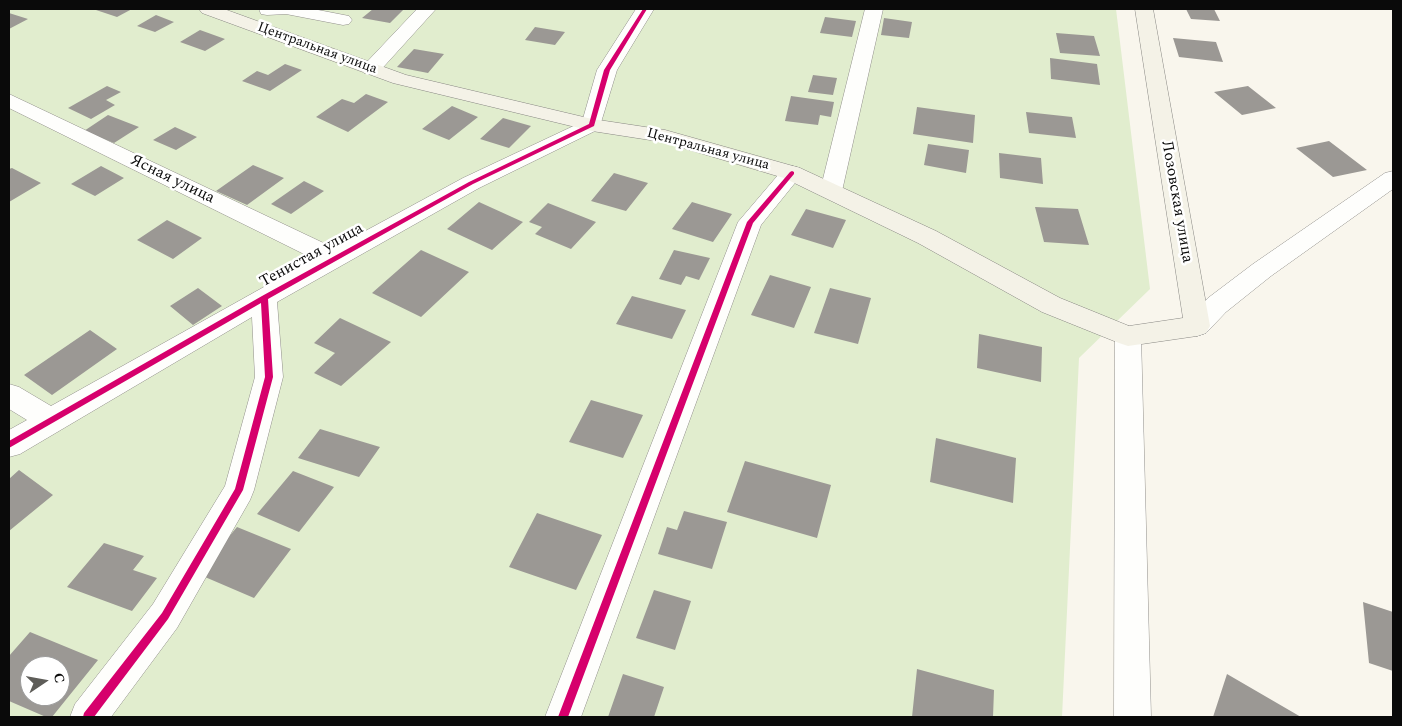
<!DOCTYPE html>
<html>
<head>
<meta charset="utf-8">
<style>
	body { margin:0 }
	#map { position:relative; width:1402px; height:726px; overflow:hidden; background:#f9f6ed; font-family:Spectral,serif }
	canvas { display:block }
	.frame { position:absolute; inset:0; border:10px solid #0a0a0a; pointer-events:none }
	.north { position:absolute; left:20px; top:656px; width:50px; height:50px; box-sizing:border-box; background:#fff; border:1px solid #9d9d9d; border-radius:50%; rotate:78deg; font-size:14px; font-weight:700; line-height:20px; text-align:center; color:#0a0a0a }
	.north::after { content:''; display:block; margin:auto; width:18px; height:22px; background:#5e5d59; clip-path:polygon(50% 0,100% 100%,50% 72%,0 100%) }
</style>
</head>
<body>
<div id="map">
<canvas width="1402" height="726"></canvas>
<div class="frame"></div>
<div class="north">С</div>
</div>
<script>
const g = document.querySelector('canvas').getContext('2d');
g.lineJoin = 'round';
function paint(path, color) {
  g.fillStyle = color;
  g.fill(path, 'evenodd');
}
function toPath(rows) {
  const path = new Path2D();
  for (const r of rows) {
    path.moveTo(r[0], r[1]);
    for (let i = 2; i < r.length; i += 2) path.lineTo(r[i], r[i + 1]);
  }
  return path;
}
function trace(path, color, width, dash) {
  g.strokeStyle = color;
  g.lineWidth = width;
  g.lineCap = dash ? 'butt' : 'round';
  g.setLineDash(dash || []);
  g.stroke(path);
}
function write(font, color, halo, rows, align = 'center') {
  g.font = font + ' Spectral,serif';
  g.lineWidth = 5;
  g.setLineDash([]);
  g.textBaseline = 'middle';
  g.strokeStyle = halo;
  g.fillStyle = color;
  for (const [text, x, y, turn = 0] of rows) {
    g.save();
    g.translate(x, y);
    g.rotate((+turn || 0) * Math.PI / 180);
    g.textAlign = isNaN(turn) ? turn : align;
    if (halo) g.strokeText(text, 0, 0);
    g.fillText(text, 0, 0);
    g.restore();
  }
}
paint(toPath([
	[9,9,1116,9,1150,289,1079,358,1062,717,9,717],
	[30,666,60,666,60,696,30,696]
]), '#e1edce');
paint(toPath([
	[98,9,132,9,117,17,96,10],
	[373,9,404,9,390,23,362,18],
	[1186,9,1214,9,1220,21,1191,19],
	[9,13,28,19,9,29],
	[156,15,174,22,155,32,137,26],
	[825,17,856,21,852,37,820,33],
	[884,18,912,22,909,38,881,35],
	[535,27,565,32,555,45,525,40],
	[200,30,225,39,205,51,180,42],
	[1056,33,1094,36,1100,56,1060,53],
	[1173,38,1216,42,1223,62,1179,57],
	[414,49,444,54,428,73,397,67],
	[1050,58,1097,64,1100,85,1051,79],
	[285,64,302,70,270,91,242,81,257,71,268,75],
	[813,75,837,78,833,95,808,92],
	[107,86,121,92,106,100,115,105,91,119,68,108],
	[1248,86,1276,108,1242,115,1214,92],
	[366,94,388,102,348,132,316,117,342,99,354,103],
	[791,96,834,102,831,117,820,115,818,125,785,121],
	[452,106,478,117,449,140,422,129],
	[917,107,975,115,973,143,913,134],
	[1026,112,1072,117,1076,138,1029,133],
	[108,115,139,127,114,143,84,131],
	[503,118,531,126,509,148,480,139],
	[175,127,197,137,176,150,153,140],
	[1329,141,1367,170,1333,177,1296,148],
	[928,144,969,150,966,173,924,165],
	[999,153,1041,158,1043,184,1000,178],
	[253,165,284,178,247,205,216,191],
	[101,166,124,178,95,196,71,184],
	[12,168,41,183,9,202,9,169],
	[614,173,648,183,626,211,591,201],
	[304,181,324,191,291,214,271,204],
	[479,202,523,222,492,250,447,229],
	[692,202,732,214,713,242,672,229],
	[548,203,596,222,571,249,535,234,542,227,529,222],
	[1035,207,1078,209,1089,245,1044,242],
	[806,209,846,220,833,248,791,235],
	[167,220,202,238,173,259,137,240],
	[421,250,469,272,421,317,372,293],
	[674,250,710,258,699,280,686,276,681,285,659,279],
	[770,275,811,287,794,328,751,315],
	[198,288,222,306,193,325,170,306],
	[830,288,871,298,858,344,814,333],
	[632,296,686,310,672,339,616,324],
	[340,318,391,342,341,386,314,373,335,353,314,343],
	[90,330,117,349,52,395,24,375],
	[979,334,1042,347,1041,382,977,368],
	[591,400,643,415,623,458,569,442],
	[320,429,380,447,359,477,298,458],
	[936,438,1016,458,1013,503,930,482],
	[745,461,831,485,817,538,727,512],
	[19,470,53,495,9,531,9,479],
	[293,471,334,487,299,532,257,514],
	[684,511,727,522,712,569,658,554,667,527,677,530],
	[537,513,602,535,576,590,509,567],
	[237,527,291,549,254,598,198,574],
	[104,543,144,556,133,570,157,578,132,611,67,587],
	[654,590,691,601,675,650,636,638],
	[1363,602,1393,612,1393,671,1369,663],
	[30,632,98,660,52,717,46,717,9,701,9,656],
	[30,666,60,666,60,696,30,696],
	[917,669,994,690,993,717,912,717],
	[623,674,664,687,654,717,608,717],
	[1227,674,1301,717,1213,717]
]), '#9b9894');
const street = toPath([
	[259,9,313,9,349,16,352,20,349,24,343,25,286,14,267,15,261,14,259,9],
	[417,9,436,9,378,73,364,73,361,69,364,65,417,9],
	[636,9,654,9,617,70,599,129,479,188,277,302,283,377,254,490,250,500,177,628,111,717,70,717,75,704,153,604,225,486,255,377,252,317,20,454,9,457,9,430,27,420,9,409,9,384,19,387,51,406,314,259,9,108,9,94,334,248,463,178,582,122,597,70,636,9],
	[865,9,883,9,842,191,839,196,831,198,823,196,820,191,865,9],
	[792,166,800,168,803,173,761,225,581,717,545,717,738,222,784,168,792,166],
	[1393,171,1393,189,1271,276,1226,312,1206,333,1197,336,1188,333,1184,326,1188,319,1208,298,1253,264,1385,173,1393,171],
	[1128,326,1137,329,1141,336,1151,717,1114,717,1115,336,1119,329,1128,326]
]);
const secondary = toPath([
	[199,9,224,9,406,75,592,119,665,130,800,168,936,231,1060,298,1129,326,1183,318,1135,9,1153,9,1210,326,1206,333,1197,336,1128,346,1119,343,1042,312,918,243,784,178,663,142,592,131,393,83,202,13,199,9]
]);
trace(street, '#92908c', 1);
trace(secondary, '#888783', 1);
paint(street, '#fefefc');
paint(secondary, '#f4f2e7');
paint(toPath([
	[643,9,647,9,610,70,594,126,473,184,268,299,273,377,243,490,168,619,94,717,83,717,84,713,162,613,235,489,265,377,261,303,9,448,9,441,262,296,469,182,589,124,604,70,643,9],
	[792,171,794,172,794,174,753,223,568,717,558,717,747,222,790,172,792,171]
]), '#d6006c');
write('14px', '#0a0a0a', '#fff', [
	["Центральная улица",317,49,20],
	["Центральная улица",708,150,15]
]);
write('16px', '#0a0a0a', '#fff', [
	["Ясная улица",172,180,26],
	["Лозовская улица",1176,202,80],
	["Тенистая улица",312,256,-29]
]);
</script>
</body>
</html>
